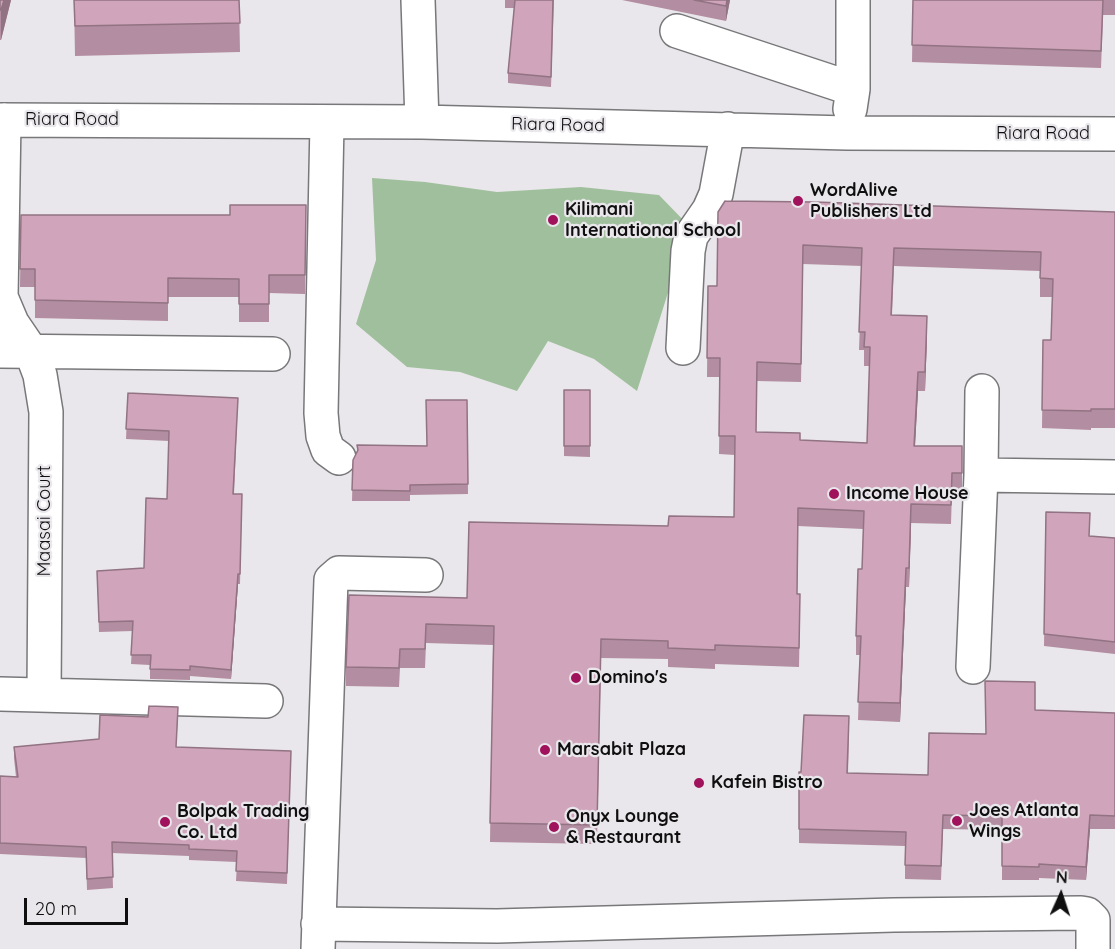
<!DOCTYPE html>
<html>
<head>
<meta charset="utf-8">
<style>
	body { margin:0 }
	#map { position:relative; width:1115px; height:949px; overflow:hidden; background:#e9e7eb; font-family:Quicksand,sans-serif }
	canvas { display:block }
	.north { position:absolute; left:1031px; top:865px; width:60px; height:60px; -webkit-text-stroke:4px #e9e7eb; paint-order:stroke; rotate:3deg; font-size:16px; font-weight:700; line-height:24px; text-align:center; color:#100f10 }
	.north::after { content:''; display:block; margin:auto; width:21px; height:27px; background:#100f10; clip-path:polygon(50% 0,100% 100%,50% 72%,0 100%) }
	.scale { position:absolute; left:24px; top:898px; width:104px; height:27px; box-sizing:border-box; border:3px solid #100f10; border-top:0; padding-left:8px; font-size:18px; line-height:21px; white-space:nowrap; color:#100f10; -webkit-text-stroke:4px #e9e7eb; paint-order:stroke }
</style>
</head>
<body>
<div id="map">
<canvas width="1115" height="949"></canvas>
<div class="north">N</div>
<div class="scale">20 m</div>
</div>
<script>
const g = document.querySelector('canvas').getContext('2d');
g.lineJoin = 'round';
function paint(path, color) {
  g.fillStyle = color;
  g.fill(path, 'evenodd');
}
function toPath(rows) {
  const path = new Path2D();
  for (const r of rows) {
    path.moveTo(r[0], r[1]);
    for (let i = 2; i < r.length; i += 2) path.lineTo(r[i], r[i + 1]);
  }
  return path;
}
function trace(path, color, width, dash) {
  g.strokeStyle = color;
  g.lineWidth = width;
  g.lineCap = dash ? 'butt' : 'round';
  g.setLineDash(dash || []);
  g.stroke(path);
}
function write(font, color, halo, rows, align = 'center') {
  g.font = font + ' Quicksand,sans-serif';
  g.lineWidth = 4.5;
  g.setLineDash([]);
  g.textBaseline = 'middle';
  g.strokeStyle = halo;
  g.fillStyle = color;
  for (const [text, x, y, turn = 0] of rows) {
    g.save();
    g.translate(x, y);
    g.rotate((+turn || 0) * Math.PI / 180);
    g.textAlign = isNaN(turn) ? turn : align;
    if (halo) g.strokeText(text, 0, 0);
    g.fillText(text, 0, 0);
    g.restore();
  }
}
paint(toPath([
	[372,178,425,182,497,192,581,187,659,195,689,226,637,391,594,359,548,341,517,391,460,372,407,367,356,324,376,260]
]), '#a0c09d');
const minor = toPath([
	[418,0,422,122],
	[677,31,853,89],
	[850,109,853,89,853,0],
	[0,120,422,122,847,133,1115,134],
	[4,120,1,297,12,323,31,351,40,375,46,412,44,694],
	[327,123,321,413,323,436,328,450,339,458],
	[683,348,688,251,691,236,709,210,716,194,728,129],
	[0,351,273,354],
	[981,475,1115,477],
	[973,667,981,475,982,391],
	[0,694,266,701],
	[318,924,497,926,894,915,1081,913,1087,914,1093,920,1093,949],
	[318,949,331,580,339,573,426,575]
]);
trace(minor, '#78777a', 36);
trace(minor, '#fff', 33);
paint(toPath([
	[0,0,11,0,1,40,0,40],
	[74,0,239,0,240,52,75,56],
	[505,0,554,0,551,87,508,83,508,73,514,8,505,8],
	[622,0,730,0,726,21],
	[913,0,1115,0,1115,15,1103,15,1101,68,912,62],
	[306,205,305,294,269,293,269,322,239,322,239,297,168,297,168,321,35,318,35,287,20,287,21,215,230,215],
	[718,212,1115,212,1115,428,1091,428,1091,430,1042,428,1043,340,1051,340,1052,297,1040,297,1040,271,894,266,892,315,927,335,925,391,918,391,915,446,962,465,962,492,952,491,951,524,911,523,909,587,906,587,900,722,858,720,860,655,856,655,856,636,862,569,863,529,798,526,797,594,800,612,799,667,715,664,715,669,668,667,668,659,601,658,597,844,490,842,493,645,426,643,425,668,400,668,399,687,346,686,346,667,467,598,668,526,734,517,735,455,719,454,720,377,707,377,708,286,717,286],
	[803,264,862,266,859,350,864,350,864,366,870,366,867,443,800,440,756,432,757,381,801,382],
	[564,390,590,390,590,457,564,456],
	[128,393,238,398,234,494,242,494,240,584,238,584,231,679,190,676,190,680,150,679,150,665,131,664,133,631,99,632,97,571,144,568,167,499,169,441,126,439],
	[467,400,468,494,410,495,410,501,352,501,353,460,357,451,357,445,427,446],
	[1046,512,1089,536,1115,538,1115,654,1044,646],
	[1035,710,1115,713,1115,829,1090,829,1086,880,1039,878,1039,880,1002,880,1002,830,943,829,941,880,905,879,905,846,799,843,799,772,801,772,849,730,848,774,928,775,986,734],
	[148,717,178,717,176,747,291,751,287,884,236,881,237,862,189,860,189,856,112,853,113,888,87,890,86,858,0,854,0,776,16,777,14,758,14,747,99,739]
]), '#b38da1');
paint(toPath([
	[4,0,11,0,1,40,1,10],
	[727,0,730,0,726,21,726,6],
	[927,316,927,335,925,391,925,372],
	[918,372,918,391,914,464,914,446],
	[911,504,911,523,909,587,909,568],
	[906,568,906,587,900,722,900,703],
	[238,574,238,584,231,679,231,670],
	[1090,815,1090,829,1086,880,1086,867]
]), '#927383');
const building = toPath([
	[0,0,4,0,1,10,0,10,0,0],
	[74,0,239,0,240,23,75,26,74,0],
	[515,0,553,0,551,77,508,73,515,0],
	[694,0,727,0,726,6,694,0],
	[913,0,1103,0,1101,51,912,45,913,0],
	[725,201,814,202,1115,212,1115,409,1091,409,1091,411,1042,410,1043,340,1051,340,1053,279,1040,278,1041,252,894,248,891,315,927,316,925,372,918,372,914,446,962,446,962,473,952,473,951,505,911,504,909,568,906,568,900,703,858,702,861,636,856,636,858,569,862,569,864,511,798,508,797,594,800,594,799,648,715,645,715,650,668,648,668,641,601,639,597,825,490,823,494,626,426,624,425,649,400,649,399,668,346,667,349,595,467,598,469,522,668,526,669,516,734,517,735,436,719,436,720,358,707,358,708,286,717,286,718,212,725,201],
	[803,245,862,248,859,332,865,332,864,347,870,347,867,443,800,440,800,433,756,432,757,362,801,364,803,245],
	[230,205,306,205,305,275,269,275,269,304,239,304,239,279,168,278,168,303,35,300,35,269,20,269,21,215,230,215,230,205],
	[564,390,590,390,590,446,564,446,564,390],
	[128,393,238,398,233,494,242,494,240,574,238,574,231,670,190,666,190,670,150,669,151,655,131,655,133,621,99,622,97,571,144,568,146,498,167,499,169,431,126,429,128,393],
	[426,400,467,400,468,484,410,485,410,491,352,490,353,460,358,450,357,445,427,446,426,400],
	[1046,512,1090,513,1089,536,1115,538,1115,642,1044,634,1046,512],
	[985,681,1035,682,1035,710,1115,713,1115,816,1090,815,1086,867,1039,864,1039,867,1002,866,1002,816,943,815,941,866,905,865,906,832,799,829,799,772,801,772,804,715,849,716,847,773,928,775,929,733,986,734,985,681],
	[149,706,178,707,176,747,291,751,287,873,236,871,237,851,189,849,189,845,112,842,113,877,87,879,86,847,0,843,0,776,18,777,14,747,99,739,100,715,148,717,149,706]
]);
paint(building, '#d0a4bb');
trace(building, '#927383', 1.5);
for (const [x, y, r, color] of [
	[798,201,6,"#a0125b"],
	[553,220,6,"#a0125b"],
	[834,494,6,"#a0125b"],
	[576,678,6,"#a0125b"],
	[545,750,6,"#a0125b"],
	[699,783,6,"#a0125b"],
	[957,821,6,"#a0125b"],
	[165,822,6,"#a0125b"],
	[554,827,6,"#a0125b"]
]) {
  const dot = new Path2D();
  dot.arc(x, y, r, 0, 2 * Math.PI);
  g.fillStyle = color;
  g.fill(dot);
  trace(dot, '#e9e7eb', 2);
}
write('18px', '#100f10', '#e9e7eb', [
	["Riara Road",72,120],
	["Riara Road",558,125,1],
	["Riara Road",1043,134],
	["Maasai Court",45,521,-90]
]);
write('bold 18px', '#100f10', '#e9e7eb', [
	["WordAlive",810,191],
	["Publishers Ltd",810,212],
	["Kilimani",565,210],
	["International School",565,231],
	["Income House",846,494],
	["Domino's",588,678],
	["Marsabit Plaza",557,750],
	["Kafein Bistro",711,783],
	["Joes Atlanta",969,811],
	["Wings",969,832],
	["Bolpak Trading",177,812],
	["Co. Ltd",177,833],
	["Onyx Lounge",566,817],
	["& Restaurant",566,838]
], 'left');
</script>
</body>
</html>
